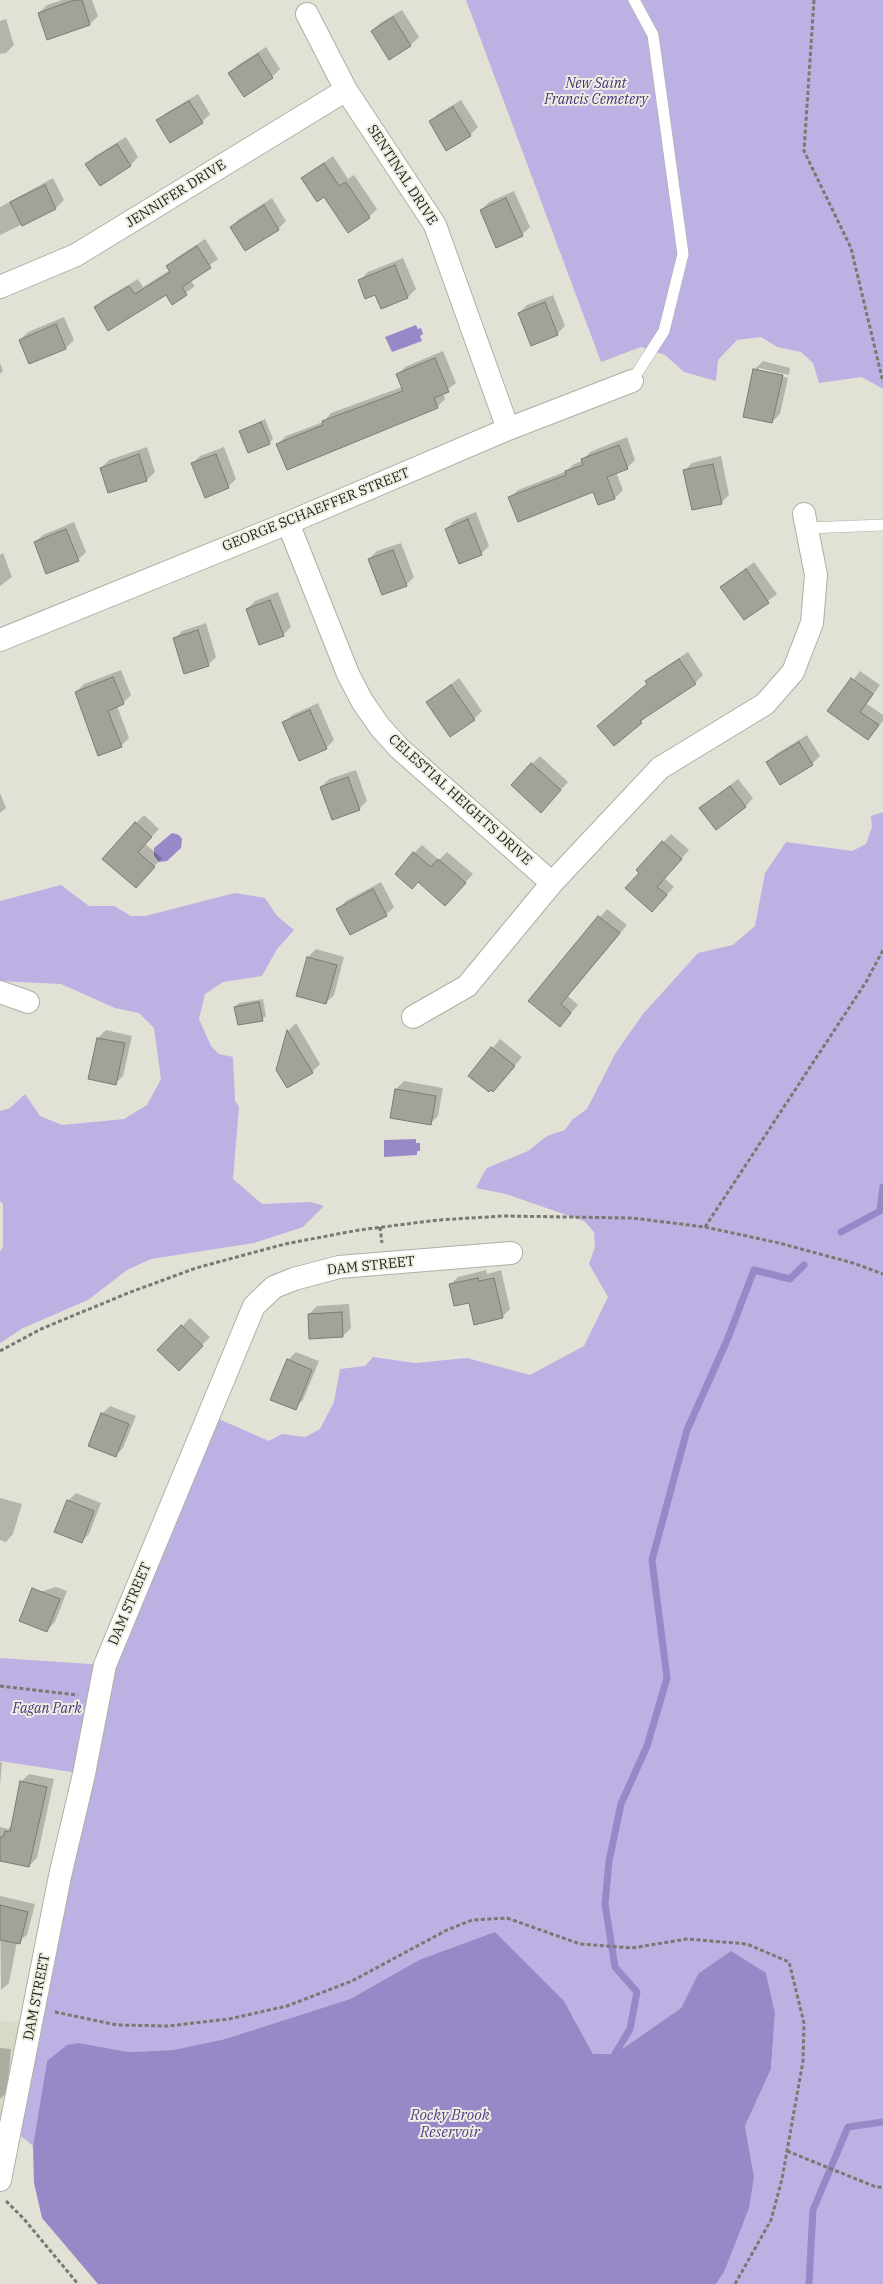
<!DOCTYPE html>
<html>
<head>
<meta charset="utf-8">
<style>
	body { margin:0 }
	canvas { display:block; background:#e1e1d6 }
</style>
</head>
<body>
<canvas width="883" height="2284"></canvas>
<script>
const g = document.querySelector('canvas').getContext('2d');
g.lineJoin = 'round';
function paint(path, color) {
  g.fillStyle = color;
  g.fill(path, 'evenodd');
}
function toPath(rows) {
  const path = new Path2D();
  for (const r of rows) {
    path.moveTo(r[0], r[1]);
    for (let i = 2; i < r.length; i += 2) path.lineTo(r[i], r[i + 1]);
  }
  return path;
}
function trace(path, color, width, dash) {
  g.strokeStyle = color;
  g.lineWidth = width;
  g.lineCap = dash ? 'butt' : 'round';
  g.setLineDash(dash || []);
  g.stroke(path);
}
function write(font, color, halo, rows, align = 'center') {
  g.font = font + ' "IBM Plex Serif",serif';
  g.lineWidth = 4;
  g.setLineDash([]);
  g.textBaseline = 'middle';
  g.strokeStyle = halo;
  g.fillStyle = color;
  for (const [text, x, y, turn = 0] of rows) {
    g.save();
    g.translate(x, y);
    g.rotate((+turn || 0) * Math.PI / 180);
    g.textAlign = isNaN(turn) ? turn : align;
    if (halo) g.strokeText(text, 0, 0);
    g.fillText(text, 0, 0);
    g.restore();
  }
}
paint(toPath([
	[0,2021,30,2023,0,2186]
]), '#d8d9c6');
paint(toPath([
	[466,0,883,0,883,389,862,377,819,383,813,363,801,352,777,347,761,337,737,340,718,360,716,381,684,372,665,355,641,347,601,362],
	[883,812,883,2284,716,2284,724,2272,754,2175,745,2126,771,2069,775,2013,766,1973,698,1974,681,2008,615,2054,593,2054,564,2001,419,1960,350,1999,225,2039,173,2050,129,2052,79,2043,47,2061,33,2146,21,2136,30,2023,84,1774,0,1761,0,1658,105,1665,214,1417,269,1441,282,1434,305,1437,320,1429,334,1402,340,1369,365,1366,373,1357,415,1363,467,1358,530,1375,584,1346,608,1297,589,1264,595,1247,594,1232,584,1221,506,1194,476,1188,483,1174,487,1168,528,1151,547,1136,565,1130,572,1120,587,1109,615,1054,643,1014,698,953,733,945,755,926,765,873,786,842,852,851,866,844,872,827,871,816],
	[61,885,89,906,114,906,131,916,145,916,235,893,265,898,277,916,294,930,277,949,262,976,223,982,205,994,199,1019,211,1046,219,1054,233,1057,235,1101,239,1107,233,1179,262,1204,311,1202,324,1206,303,1227,254,1243,151,1259,127,1270,88,1300,23,1328,0,1343,0,1251,3,1247,3,1204,0,1201,0,1111,10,1108,25,1094,40,1116,62,1125,124,1119,147,1105,161,1079,154,1028,139,1013,115,1008,61,984,0,981,0,901]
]), '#bdb1e3');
paint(toPath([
	[416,325,418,329,421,328,423,334,420,336,422,341,392,352,385,337],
	[172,833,179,835,182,839,181,848,167,861,159,862,154,856,154,848],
	[416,1139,416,1143,420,1143,420,1151,417,1151,417,1155,384,1157,384,1140],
	[495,1932,564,2001,593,2054,615,2054,681,2008,698,1974,731,1951,766,1973,775,2013,771,2069,745,2126,754,2176,749,2208,724,2272,716,2284,98,2284,42,2218,34,2183,33,2146,47,2061,67,2045,79,2043,129,2052,173,2050,225,2039,350,1999,419,1960]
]), '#9888c7');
paint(toPath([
	[62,0,92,0,98,16,90,24,48,38,39,13,47,5],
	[402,10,419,37,411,45,372,31,380,23],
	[6,19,14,45,6,53,0,54,0,21],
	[266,47,280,69,272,77,230,73,238,65],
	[198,94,210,114,202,122,158,121,166,113],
	[461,100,478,127,470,135,430,122,438,114],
	[126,137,138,157,131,165,87,164,95,156],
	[333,156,348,179,354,175,377,209,369,217,325,196,303,178],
	[53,178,64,200,56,208,0,235,0,207],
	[514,191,530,227,522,235,481,210,489,202],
	[272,198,286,221,278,229,231,227,239,219],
	[205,239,218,259,190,280,195,286,172,303,166,294,95,308,103,300,138,279,143,287,170,270,168,266,176,258],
	[403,258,416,289,408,297,376,293,360,280,368,272],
	[553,295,565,326,557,334,519,313,527,305],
	[64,317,74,340,66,348,20,340,28,332],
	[443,351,456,383,443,393,445,399,437,407,278,444,286,436,323,422,331,413,402,387,397,375,405,367],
	[763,361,790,368,789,375,759,368,759,371,788,378,780,414,772,422,744,416,755,369],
	[0,363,3,371,0,374],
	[265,419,273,439,269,443,241,431],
	[627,437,635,460,627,468,616,472,623,490,615,498,599,504,594,490,510,498,518,490,567,471,574,464,582,461,590,452],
	[147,447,155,472,147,480,101,468,109,460],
	[224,447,236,479,228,487,192,464,200,456],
	[721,456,729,495,721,503,684,471,692,463],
	[476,512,489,546,481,554,446,529,454,521],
	[74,522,86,552,78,560,35,542,43,535],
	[401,543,414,577,406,585,369,559,377,551],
	[3,553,12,577,0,586,0,555],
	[754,562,777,594,744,619,722,587],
	[278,592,291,627,283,635,247,609,255,601],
	[206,623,216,657,208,665,175,639,182,631],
	[688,652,703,675,695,683,648,714,641,722,598,726,648,683,647,682,655,674],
	[121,670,131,695,123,703,117,706,129,738,121,746,76,692,84,684],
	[860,671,880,685,867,704,883,715,883,721,868,739,829,711],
	[459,678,482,711,474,719,428,702],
	[318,703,334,740,326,748,284,723,292,715],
	[807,735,820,756,812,764,768,762,776,754],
	[540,756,568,782,549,803,532,764],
	[356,770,367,801,359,809,321,787,329,779],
	[738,779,753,798,746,806,701,809],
	[0,793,6,808,0,813],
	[144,815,159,829,145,844,162,858,136,887,136,823],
	[671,834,689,850,664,878,674,887,660,902,637,870],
	[422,845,439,860,447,852,473,874,453,896,414,853],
	[381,882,394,907,386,915,338,909,346,901],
	[607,909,627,925,568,996,578,1005,560,1026,529,1001],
	[316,949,344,957,334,995,326,1003,298,995,308,957],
	[263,999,266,1016,262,1019,235,1007,239,1003],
	[296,1023,320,1064,312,1072,278,1070,288,1031],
	[106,1030,132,1036,123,1076,115,1084,89,1078,98,1038],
	[500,1039,522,1057,493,1091,470,1076],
	[404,1081,443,1088,438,1116,430,1124,396,1089],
	[486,1270,487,1274,501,1270,510,1309,502,1317,470,1301,450,1285,458,1277],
	[349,1304,351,1328,343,1336,309,1314,317,1306],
	[190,1318,210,1337,179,1369,159,1350],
	[296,1352,319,1361,303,1400,295,1408,288,1360],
	[110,1406,136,1416,123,1448,115,1456,102,1414],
	[76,1493,101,1503,89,1534,81,1542,68,1501],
	[0,1498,22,1504,13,1534,6,1542,0,1540],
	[56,1587,67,1591,55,1622,47,1630,36,1593],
	[0,1762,2,1762,0,1786],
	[29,1774,54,1779,37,1858,29,1866,0,1859,0,1827,8,1829,12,1825,21,1782],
	[0,1896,35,1904,27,1935,17,1942,9,1983,1,1990],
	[0,2048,11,2049,7,2092,0,2099]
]), '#0003');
trace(toPath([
	[841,1232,880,1211,883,1187],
	[615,2054,630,2029,637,1992,615,1967,605,1904,609,1861,621,1804,647,1746,667,1678,652,1560,687,1430,728,1338,754,1270,790,1279,804,1265],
	[809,2284,813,2210,848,2127,883,2122]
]), '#9888c7', 7);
const building = toPath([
	[74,0,82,0,90,25,47,40,38,13,74,0],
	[393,17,411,46,389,60,371,31,393,17],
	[258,54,273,78,244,97,228,73,258,54],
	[189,101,203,123,170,143,156,120,189,101],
	[453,107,471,136,446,151,429,121,453,107],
	[117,144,131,166,100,186,85,164,117,144],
	[324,163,339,186,346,182,370,218,348,233,324,197,317,202,301,178,324,163],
	[45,185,56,209,22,226,10,202,45,185],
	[506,198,523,236,496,248,480,210,506,198],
	[264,205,279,230,245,251,230,227,264,205],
	[197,246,211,268,182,287,187,295,172,305,166,295,108,331,94,307,129,286,135,294,170,272,166,266,197,246],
	[395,265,408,298,381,309,375,295,365,299,358,280,395,265],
	[545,302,558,335,531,346,518,313,545,302],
	[56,324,66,349,29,364,19,340,56,324],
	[435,358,449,392,434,398,438,408,287,470,276,444,323,425,322,421,403,391,396,374,435,358],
	[753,369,783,375,772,423,743,417,753,369],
	[261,422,270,444,248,453,239,431,261,422],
	[619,445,628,469,607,477,615,499,598,505,593,492,518,522,508,497,566,475,565,471,583,465,581,459,619,445],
	[139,454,147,481,108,493,100,468,139,454],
	[216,454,229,488,205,498,191,463,216,454],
	[713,464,722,504,692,510,683,470,713,464],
	[468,519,482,555,459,564,445,529,468,519],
	[66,529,79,561,46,574,34,542,66,529],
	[393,550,407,586,382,595,368,559,393,550],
	[746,569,769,603,744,620,720,587,746,569],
	[270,600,284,636,259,645,246,609,270,600],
	[198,630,209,666,184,674,173,638,198,630],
	[679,659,696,684,640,721,642,723,614,746,597,726,647,684,645,681,679,659],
	[113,677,124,704,108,711,122,747,98,756,75,692,113,677],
	[851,678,873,694,860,712,879,725,868,740,827,711,851,678],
	[451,685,475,720,450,737,426,702,451,685],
	[310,710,327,749,299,761,282,722,310,710],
	[799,742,813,765,780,785,766,762,799,742],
	[531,763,561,790,541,813,511,785,531,763],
	[348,777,360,810,332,820,320,787,348,777],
	[730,786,746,807,716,830,699,808,730,786],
	[135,822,152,837,138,852,155,867,136,888,102,859,135,822],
	[662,841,682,859,657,887,667,895,652,912,625,888,639,873,636,870,662,841],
	[413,852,431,867,438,859,466,883,445,906,418,882,412,889,395,874,413,852],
	[373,889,387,916,350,935,336,909,373,889],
	[598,916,620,933,561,1004,571,1013,560,1027,528,1001,598,916],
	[307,957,337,965,326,1004,296,996,307,957],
	[259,1002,263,1021,238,1025,234,1007,259,1002],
	[287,1030,313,1073,287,1088,276,1070,287,1030],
	[97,1038,125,1043,116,1085,88,1079,97,1038],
	[491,1047,515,1066,493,1092,491,1090,489,1092,468,1076,491,1047],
	[395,1089,436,1096,431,1125,390,1118,395,1089],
	[478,1278,479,1281,494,1278,503,1318,474,1325,469,1303,454,1306,449,1284,478,1278],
	[342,1312,343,1337,309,1339,308,1314,342,1312],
	[181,1325,203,1346,179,1371,157,1350,181,1325],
	[287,1359,312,1370,296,1410,270,1400,287,1359],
	[101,1413,129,1424,116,1457,88,1446,101,1413],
	[67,1500,94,1511,82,1543,54,1532,67,1500],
	[32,1588,60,1599,47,1632,19,1621,32,1588],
	[20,1781,47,1787,29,1867,0,1861,0,1837,3,1837,5,1831,10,1832,20,1781],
	[0,1905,28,1912,20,1944,0,1940,0,1905]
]);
paint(building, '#a2a298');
trace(building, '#7b7b71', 1);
const service = toPath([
	[632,381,664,331,683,254,653,35,634,0],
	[807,528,883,525]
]);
const minor = toPath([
	[307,14,346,90,435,225,508,429],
	[0,287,76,255,346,90],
	[288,523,348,674,362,701,380,727,400,749,552,883],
	[0,640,288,523,508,429,632,381],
	[0,992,28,1002],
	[413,1017,467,986,552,883,660,768,765,704,793,672,812,623,816,575,804,514],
	[0,2180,60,1876,84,1774,105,1665,254,1306,274,1287,294,1279,339,1267,511,1253]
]);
trace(service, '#aeafa4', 12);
trace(minor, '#aeafa4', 24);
trace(toPath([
	[814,0,804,151,851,248,883,382],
	[380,1227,382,1243],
	[705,1227,866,982,883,950],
	[0,1351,41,1329,128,1293,196,1268,285,1244,359,1230,438,1220,503,1216,632,1218,705,1227,779,1243,853,1263,883,1274],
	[0,1686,78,1695],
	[55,2012,117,2025,168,2026,229,2019,287,2006,352,1981,447,1930,472,1920,507,1918,580,1944,632,1948,687,1939,747,1944,789,1962,804,2023,803,2061,782,2179,771,2220,735,2284],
	[787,2151,876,2187,883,2187],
	[6,2201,24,2219,78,2284]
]), '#797971', 3, [4, 2.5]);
trace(service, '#fff', 11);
trace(minor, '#fff', 22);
write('italic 14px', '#49307b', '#eeefe3', [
	["New Saint",596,84],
	["Francis Cemetery",596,100],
	["Fagan Park",47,1709]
]);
write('14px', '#1e1e1a', '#eeefe3', [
	["SENTINAL DRIVE",402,175,57],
	["JENNIFER DRIVE",176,194,-32],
	["GEORGE SCHAEFFER STREET",316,510,-22],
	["CELESTIAL HEIGHTS DRIVE",460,800,42],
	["DAM STREET",371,1266,-6],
	["DAM STREET",130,1604,-67],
	["DAM STREET",37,1997,-79]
]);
write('italic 15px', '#5a418e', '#eeefe3', [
	["Rocky Brook",450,2116],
	["Reservoir",450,2133]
]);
</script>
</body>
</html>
